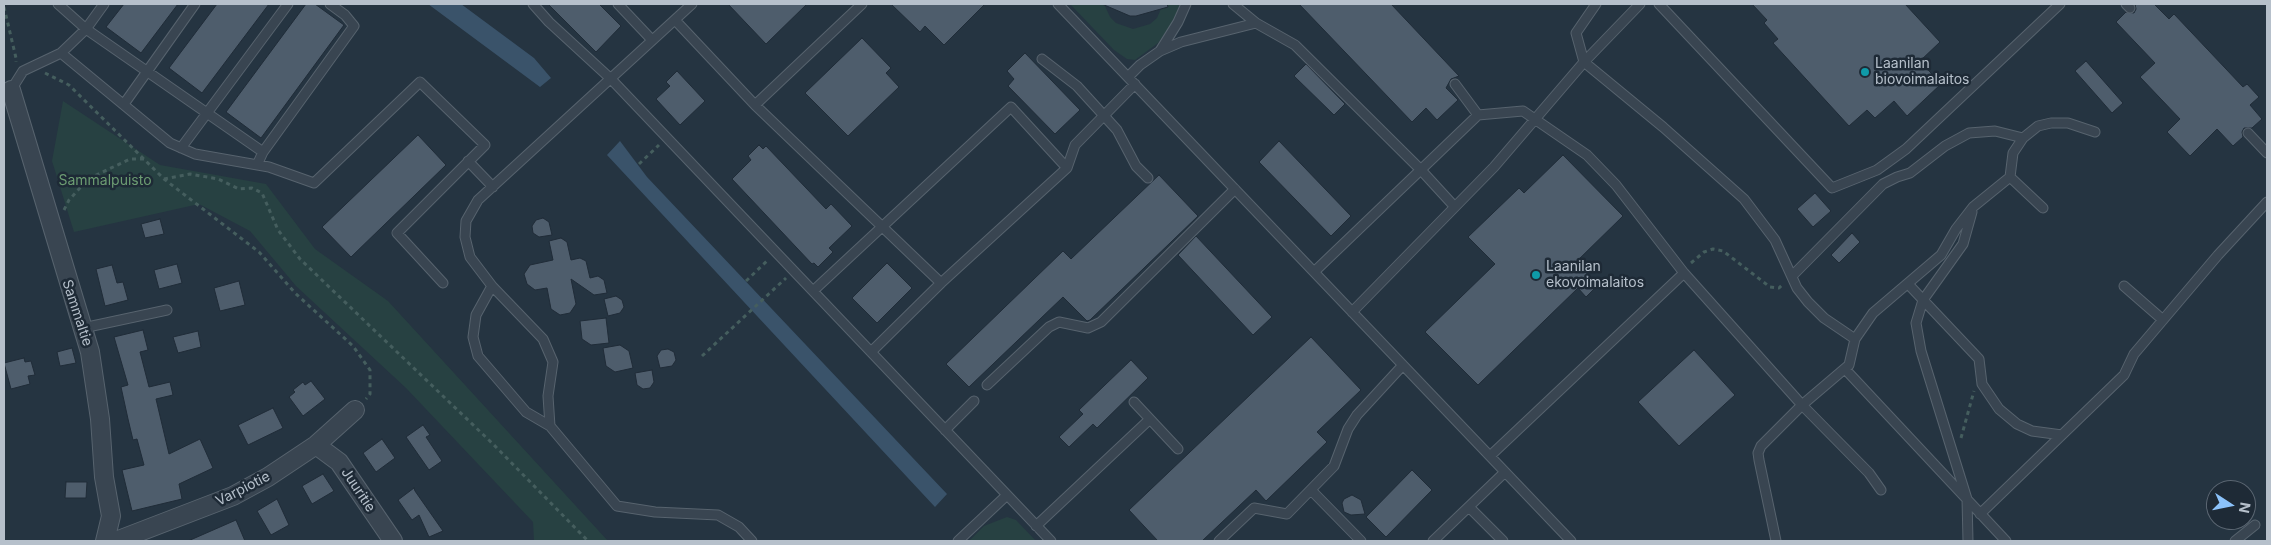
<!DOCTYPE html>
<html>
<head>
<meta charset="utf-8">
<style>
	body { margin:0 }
	#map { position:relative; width:2271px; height:545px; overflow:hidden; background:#253441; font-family:Inter,sans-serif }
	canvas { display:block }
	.frame { position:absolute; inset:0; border:5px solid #b6c0cb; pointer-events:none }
	.north { position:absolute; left:2206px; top:480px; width:50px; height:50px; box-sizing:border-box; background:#1e2a36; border:1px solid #5b6672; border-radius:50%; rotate:101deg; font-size:14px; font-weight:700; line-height:20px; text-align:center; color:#b6c0cb }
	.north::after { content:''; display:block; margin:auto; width:18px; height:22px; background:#8bc2fa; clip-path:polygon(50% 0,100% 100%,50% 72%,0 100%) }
</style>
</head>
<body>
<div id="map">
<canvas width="2271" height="545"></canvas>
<div class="frame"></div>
<div class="north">N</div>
</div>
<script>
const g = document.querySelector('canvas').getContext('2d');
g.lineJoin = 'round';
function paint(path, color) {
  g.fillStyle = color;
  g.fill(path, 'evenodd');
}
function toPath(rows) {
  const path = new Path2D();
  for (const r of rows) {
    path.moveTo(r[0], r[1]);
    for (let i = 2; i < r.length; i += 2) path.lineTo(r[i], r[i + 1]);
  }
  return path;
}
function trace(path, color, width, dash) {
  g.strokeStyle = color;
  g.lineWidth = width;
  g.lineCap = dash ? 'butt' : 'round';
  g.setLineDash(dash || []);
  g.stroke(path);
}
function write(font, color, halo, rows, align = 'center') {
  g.font = font + ' Inter,sans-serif';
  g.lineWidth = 5;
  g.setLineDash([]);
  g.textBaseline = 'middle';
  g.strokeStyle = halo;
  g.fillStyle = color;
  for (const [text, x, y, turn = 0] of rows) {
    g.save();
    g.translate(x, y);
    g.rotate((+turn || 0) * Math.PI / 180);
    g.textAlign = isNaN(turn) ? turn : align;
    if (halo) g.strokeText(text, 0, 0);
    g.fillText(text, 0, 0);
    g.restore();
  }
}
paint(toPath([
	[1070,4,1104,4,1110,17,1116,23,1133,29,1150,24,1157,18,1163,4,1180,4,1173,22,1158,43,1135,60,1127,59,1114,50],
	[63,101,160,165,266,184,315,249,388,301,608,541,534,541,533,522,406,388,296,286,250,231,199,204,74,232,52,161],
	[1007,517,1016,520,1036,541,969,541,984,526]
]), '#274142');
paint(toPath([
	[428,4,461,4,534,58,551,78,540,87],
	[620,141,647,177,947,494,935,507,607,155]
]), '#3a536a');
const building = toPath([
	[124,4,178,4,141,53,106,27,124,4],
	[217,4,269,4,202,93,169,68,217,4],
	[306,4,315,4,344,25,261,138,226,112,306,4],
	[548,4,599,4,621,26,596,52,548,4],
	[728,4,807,4,766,44,728,4],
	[891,4,985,4,944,45,925,26,920,32,891,4],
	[1102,4,1167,4,1168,7,1136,16,1130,16,1102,4],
	[1299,4,1391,4,1459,76,1451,79,1446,88,1458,100,1437,120,1426,108,1412,122,1299,4],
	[1752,4,1905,4,1940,42,1920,61,1941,84,1907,116,1894,101,1875,118,1867,110,1849,126,1773,43,1778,39,1764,23,1767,20,1752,4],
	[2135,4,2154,4,2169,19,2174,14,2243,87,2247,84,2259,97,2250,105,2262,119,2252,128,2244,128,2242,132,2243,137,2233,146,2217,129,2190,156,2167,132,2180,119,2140,77,2155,63,2116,22,2126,12,2134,13,2136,9,2135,4],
	[862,38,891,68,886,73,899,87,848,136,805,93,862,38],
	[1025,53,1080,110,1055,134,1008,86,1014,79,1007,71,1025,53],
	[2086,61,2123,103,2112,113,2075,71,2086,61],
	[1306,64,1345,104,1334,115,1294,76,1306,64],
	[677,71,705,101,680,125,656,99,670,86,666,82,677,71],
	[418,135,446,165,351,257,322,227,418,135],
	[1279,141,1351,216,1331,236,1259,162,1279,141],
	[759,145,763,149,766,146,826,209,831,204,852,226,829,248,833,252,818,267,814,263,812,264,732,179,751,160,748,156,759,145],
	[1563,155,1623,216,1576,262,1598,285,1586,297,1578,288,1478,385,1425,332,1495,264,1468,237,1519,188,1524,193,1563,155],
	[1159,175,1198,216,1090,320,1087,321,1063,297,969,387,946,364,1063,251,1071,259,1159,175],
	[1815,193,1831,211,1813,227,1797,209,1815,193],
	[543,218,549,222,552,235,539,237,533,233,532,226,536,220,543,218],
	[160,219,164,234,145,238,141,224,160,219],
	[1852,233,1860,242,1839,263,1831,255,1852,233],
	[1196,236,1272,317,1253,335,1178,255,1196,236],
	[561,238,567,242,571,260,580,258,586,261,590,278,598,276,604,280,607,293,594,295,571,279,576,304,570,313,560,315,551,309,547,288,535,290,527,284,524,274,530,265,553,260,549,241,561,238],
	[887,263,912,288,877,323,852,298,887,263],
	[177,264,182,283,159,289,154,270,177,264],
	[112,265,117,283,123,282,128,300,105,306,96,269,112,265],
	[239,281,245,305,220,311,214,288,239,281],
	[616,296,622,300,624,307,620,313,608,316,604,299,616,296],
	[606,318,609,343,591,345,582,339,580,321,606,318],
	[143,330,148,350,140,352,149,387,170,382,173,395,156,399,169,454,200,439,213,468,179,484,182,499,132,511,122,470,144,465,137,439,133,440,128,419,121,387,128,385,114,337,143,330],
	[198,331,201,347,178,353,173,337,198,331],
	[1311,337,1361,390,1317,432,1327,442,1266,501,1256,490,1202,541,1158,541,1129,510,1311,337],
	[620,345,629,351,633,368,615,372,606,366,603,348,620,345],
	[72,348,76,363,60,366,57,352,72,348],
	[668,349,674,352,676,360,672,366,660,368,657,356,661,350,668,349],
	[1694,350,1735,395,1679,446,1638,402,1694,350],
	[24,358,25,362,31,361,35,375,28,376,30,384,11,389,4,363,24,358],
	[1131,360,1148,378,1097,428,1093,424,1069,447,1059,437,1083,414,1079,410,1131,360],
	[652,370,654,382,650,388,643,389,637,385,635,373,652,370],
	[311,381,325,399,303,416,289,397,295,392,293,390,303,382,305,385,311,381],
	[273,408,283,428,248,445,238,425,273,408],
	[423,425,430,435,426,437,442,461,429,470,406,437,423,425],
	[382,439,395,458,376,472,363,453,382,439],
	[1412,470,1432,490,1386,537,1366,517,1412,470],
	[323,474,334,491,312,504,302,486,323,474],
	[66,482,87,482,86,498,65,498,66,482],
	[414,488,415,491,443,531,429,537,419,515,412,520,398,500,414,488],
	[1352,495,1361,500,1365,514,1351,515,1344,512,1342,503,1344,499,1352,495],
	[277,499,289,525,271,535,257,511,277,499],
	[236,520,245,541,188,541,236,520]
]);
paint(building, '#4e5d6c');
trace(building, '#202c38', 1);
const lane = toPath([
	[58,4,86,29,104,4],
	[533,4,549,22,611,79,1051,541],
	[618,4,652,40],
	[692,4,478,200,466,221,465,237,470,257,492,286,543,339,553,362,548,396,550,426,617,506,655,512,718,515,739,527,752,541],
	[1058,4,1571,541],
	[1233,4,1256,23],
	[1659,4,1832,188,1877,170,1906,149,2060,4],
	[2126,4,2130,8],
	[675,20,755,105,941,283,871,352],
	[1160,51,1178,22,1186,4],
	[61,53,86,29,263,152,257,165],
	[1042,59,1077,86,1117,130,1136,166,1148,178],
	[1584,62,1640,4],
	[1584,62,1576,33,1596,4],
	[1128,77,1140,65,1160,51,1181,42,1256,23,1295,45,1421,170,1454,206],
	[1455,84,1478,115],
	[11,90,23,71,61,53,170,143,195,154,269,167,314,183,420,82,485,145,397,233,443,283],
	[124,104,195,4],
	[755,105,862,4],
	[2248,133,2267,153],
	[181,148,288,4],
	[263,152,354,26,345,15,330,4],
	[468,161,493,187],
	[1067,168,1075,145,1135,84],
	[2010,177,2043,208],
	[1314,272,1478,115,1523,111,1587,155,1616,185,1684,273],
	[1792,276,1883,184,1897,177,1910,173,1945,146,1969,133,1995,131,2023,138],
	[1909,285,1979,359,1982,384,1999,409,2017,424,2032,431,2062,435],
	[492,286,476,315,473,337,478,356,526,412,550,426],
	[2124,286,2163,320],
	[813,291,1011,107,1067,168,941,283],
	[1352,312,1494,167,1584,62,1663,127,1744,199,1775,240,1797,288,1808,302,1824,318,1855,339],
	[83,328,167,310],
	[1845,369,2006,541],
	[987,385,1049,327,1059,322,1088,328,1101,322,1235,189],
	[1134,402,1178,449],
	[945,430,974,401],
	[1490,456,1684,273,1802,405,1869,473,1881,490],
	[1311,490,1361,541],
	[1469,507,1503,541],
	[1980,514,2124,375,2134,354,2218,255,2267,202],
	[1036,526,1150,419],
	[958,541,1007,495],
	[1219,541,1254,508,1287,514,1334,466,1348,429,1357,415,1403,365],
	[1433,541,1505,472],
	[1776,541,1759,460,1758,453,1761,446,1802,405,1849,365,1855,339,1873,313,1941,255,1956,229,1973,207,2010,177,2013,153,2023,138,2038,126,2051,123,2068,123,2095,132],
	[1968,541,1967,499,1921,351,1916,323,1923,300,1963,244,1972,212],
	[2235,541,2255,525]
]);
const street = toPath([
	[11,90,90,352,100,419,104,477,111,516,105,541],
	[316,445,339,462,393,541],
	[116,541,233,496,268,477,316,445,355,410]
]);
trace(lane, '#57636e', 11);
trace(street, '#57636e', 20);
trace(toPath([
	[4,7,16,58,16,62],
	[45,73,69,85,164,179,259,252,295,293,353,346,370,370,370,394,366,399],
	[639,164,659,145],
	[164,179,190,174,218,179,239,189,252,188,262,193,278,230,300,259,493,444,588,541],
	[64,210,69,200,88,179,130,159,144,159],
	[1691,263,1704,252,1713,249,1723,251,1770,287,1779,288,1784,283],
	[746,281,768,260],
	[702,356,786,278],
	[1961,438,1974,391]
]), '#455e5e', 3, [4, 4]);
trace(lane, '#394551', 9);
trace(street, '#394551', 18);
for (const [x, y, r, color] of [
	[1865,72,5,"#0f9aa8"],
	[1536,275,5,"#0f9aa8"]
]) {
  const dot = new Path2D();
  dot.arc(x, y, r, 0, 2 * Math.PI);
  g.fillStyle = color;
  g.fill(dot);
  trace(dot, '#1e2a36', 2);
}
write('14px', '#b6c0cb', '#1e2a36', [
	["Laanilan",1875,64],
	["biovoimalaitos",1875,80],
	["Laanilan",1546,267],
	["ekovoimalaitos",1546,283]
], 'left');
write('14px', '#6c9c72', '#1e2a36', [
	["Sammalpuisto",105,181]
]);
write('14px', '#b6c0cb', '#1e2a36', [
	["Sammaltie",77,313,72],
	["Varpiotie",243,489,-27],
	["Juuritie",358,490,56]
]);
</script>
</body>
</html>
